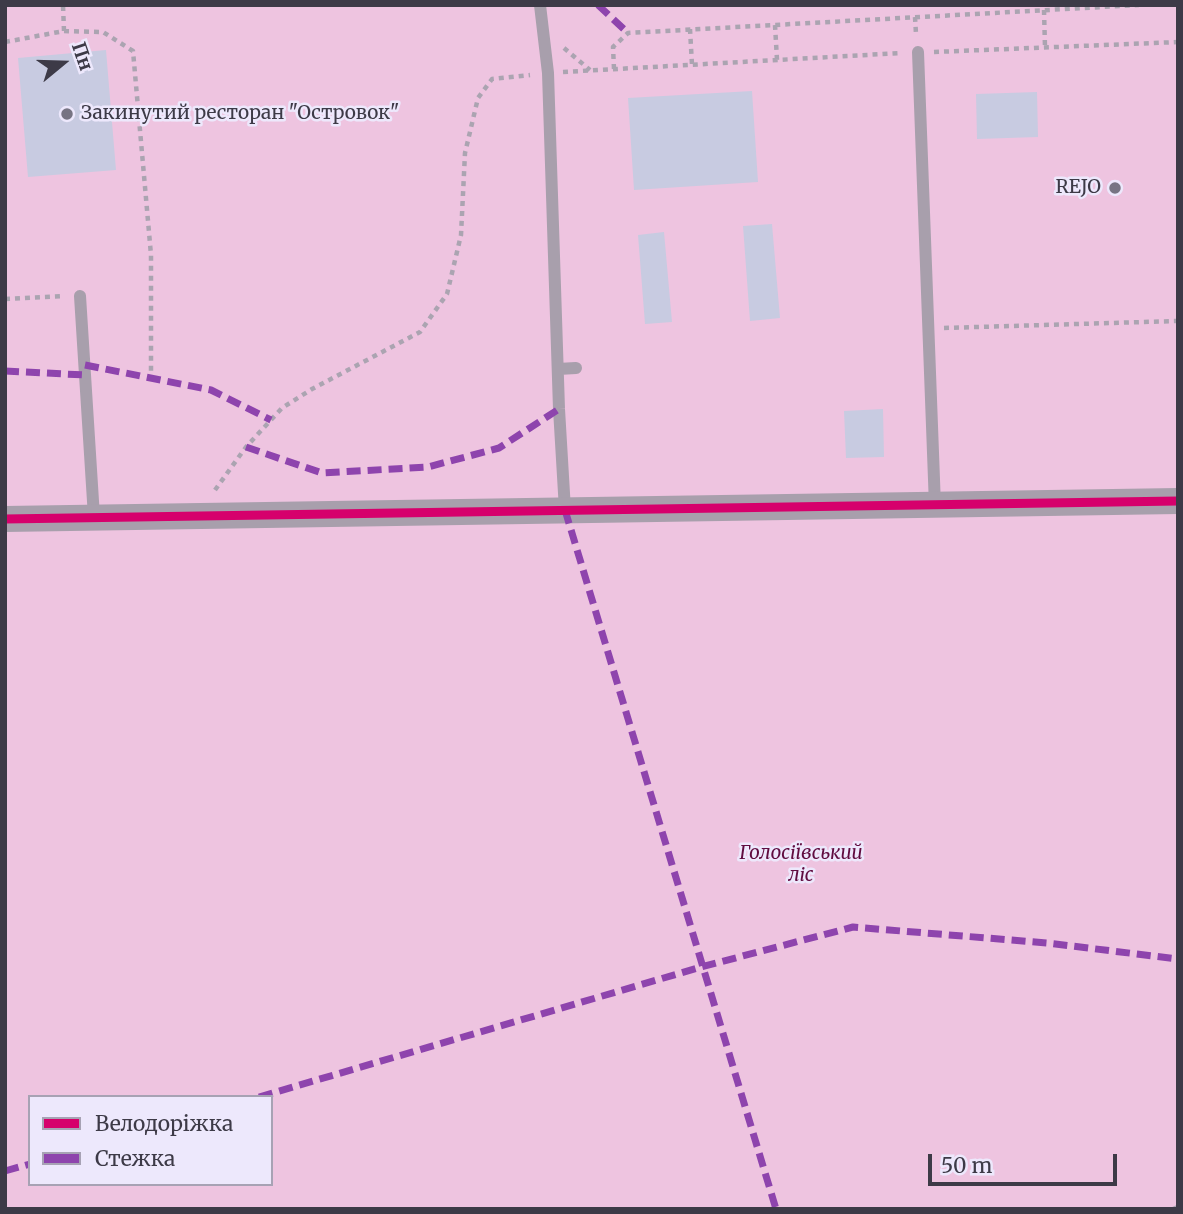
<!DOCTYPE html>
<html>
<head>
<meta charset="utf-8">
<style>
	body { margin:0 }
	#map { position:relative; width:1183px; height:1214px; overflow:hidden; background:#e4e0f2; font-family:Merriweather,serif }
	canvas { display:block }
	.frame { position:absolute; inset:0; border:7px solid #3d3a47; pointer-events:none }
	.legend { position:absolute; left:28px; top:1095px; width:245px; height:91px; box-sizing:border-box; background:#ede8fc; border:2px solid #a7a2b4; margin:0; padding:9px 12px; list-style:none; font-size:21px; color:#3d3a47 }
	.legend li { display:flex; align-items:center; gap:14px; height:35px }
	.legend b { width:35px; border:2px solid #a7a2b4 }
	.north { position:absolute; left:28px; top:28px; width:70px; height:70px; -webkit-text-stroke:5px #ede8fc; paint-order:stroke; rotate:71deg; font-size:19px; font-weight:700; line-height:28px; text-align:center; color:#3d3a47 }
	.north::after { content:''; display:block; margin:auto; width:24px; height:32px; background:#3d3a47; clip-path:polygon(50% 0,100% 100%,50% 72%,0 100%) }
	.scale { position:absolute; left:928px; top:1154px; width:189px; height:32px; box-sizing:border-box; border:4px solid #3d3a47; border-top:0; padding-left:9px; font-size:21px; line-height:24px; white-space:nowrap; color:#3d3a47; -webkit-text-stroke:5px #ede8fc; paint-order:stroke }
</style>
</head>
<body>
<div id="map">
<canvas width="1183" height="1214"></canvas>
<div class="frame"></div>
<ul class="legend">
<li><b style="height:9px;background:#d6006c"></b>Велодоріжка</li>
<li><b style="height:9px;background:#8e44ad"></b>Стежка</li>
</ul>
<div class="north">Пн</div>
<div class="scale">50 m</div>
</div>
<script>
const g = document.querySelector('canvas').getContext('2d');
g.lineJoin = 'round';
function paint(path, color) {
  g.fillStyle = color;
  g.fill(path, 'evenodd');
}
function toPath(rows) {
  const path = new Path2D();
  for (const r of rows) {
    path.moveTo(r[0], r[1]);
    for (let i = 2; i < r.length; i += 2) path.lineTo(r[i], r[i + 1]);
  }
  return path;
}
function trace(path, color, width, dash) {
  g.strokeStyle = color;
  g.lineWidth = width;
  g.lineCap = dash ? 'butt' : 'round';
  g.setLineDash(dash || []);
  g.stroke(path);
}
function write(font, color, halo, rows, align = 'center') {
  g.font = font + ' Merriweather,serif';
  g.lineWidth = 5;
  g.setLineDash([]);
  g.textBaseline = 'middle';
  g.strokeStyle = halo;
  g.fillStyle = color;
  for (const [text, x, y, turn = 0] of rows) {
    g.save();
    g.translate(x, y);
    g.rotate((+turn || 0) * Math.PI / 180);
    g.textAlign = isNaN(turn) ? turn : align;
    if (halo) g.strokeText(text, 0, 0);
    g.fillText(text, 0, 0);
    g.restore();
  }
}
paint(toPath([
	[5,5,1178,5,1178,1209,5,1209],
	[30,1097,271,1097,271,1184,30,1184]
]), '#eec4e0');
paint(toPath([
	[106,50,116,170,28,177,18,58],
	[752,91,758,182,634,190,628,98],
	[1037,92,1038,137,977,139,976,94],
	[772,224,780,318,750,321,743,226],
	[664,232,672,322,645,324,638,235],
	[883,409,884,457,846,458,844,411]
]), '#c8cbe1');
trace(toPath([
	[1044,10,1045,47],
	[915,17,916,34],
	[775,25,777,60],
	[690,29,692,65],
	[64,31,103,32,133,51,151,255,151,377],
	[5,42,64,31,63,5],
	[564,48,590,70],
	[934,52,1178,42],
	[614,69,613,47,628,33,1139,5],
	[563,72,901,53],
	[5,299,64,296],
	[944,328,1178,321],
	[215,490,246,447,282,408,312,389,420,332,447,294,461,235,465,153,478,98,492,79,530,75],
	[1173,1209,1178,1207]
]), '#aba4b1', 4.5, [5, 5]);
trace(toPath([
	[540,5,548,73,559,409,565,510],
	[918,52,935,506],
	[80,296,94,517],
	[558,369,576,368]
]), '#a89fac', 12);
trace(toPath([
	[5,519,1178,501]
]), '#a89fac', 26);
trace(toPath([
	[598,5,628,33],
	[85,365,211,390,271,420],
	[5,371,85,375],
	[246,447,322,473,428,467,499,448,559,409],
	[565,510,776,1209],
	[259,1097,701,967,853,927,1047,943,1178,959],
	[5,1171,30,1164]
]), '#8e44ad', 7, [14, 7]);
trace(toPath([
	[5,519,1178,501]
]), '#d6006c', 9);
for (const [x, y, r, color] of [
	[67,114,7,"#777483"],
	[1115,188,7,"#777483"]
]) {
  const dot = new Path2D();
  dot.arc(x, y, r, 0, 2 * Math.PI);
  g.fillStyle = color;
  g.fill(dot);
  trace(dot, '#ede8fc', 2.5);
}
write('19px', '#3d3a47', '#ede8fc', [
	["Закинутий ресторан \"Островок\"",81,114],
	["REJO",1101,188,"right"]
], 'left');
write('italic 19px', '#600c40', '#ede8fc', [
	["Голосіївський",801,854],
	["ліс",801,876]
]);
</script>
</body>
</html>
